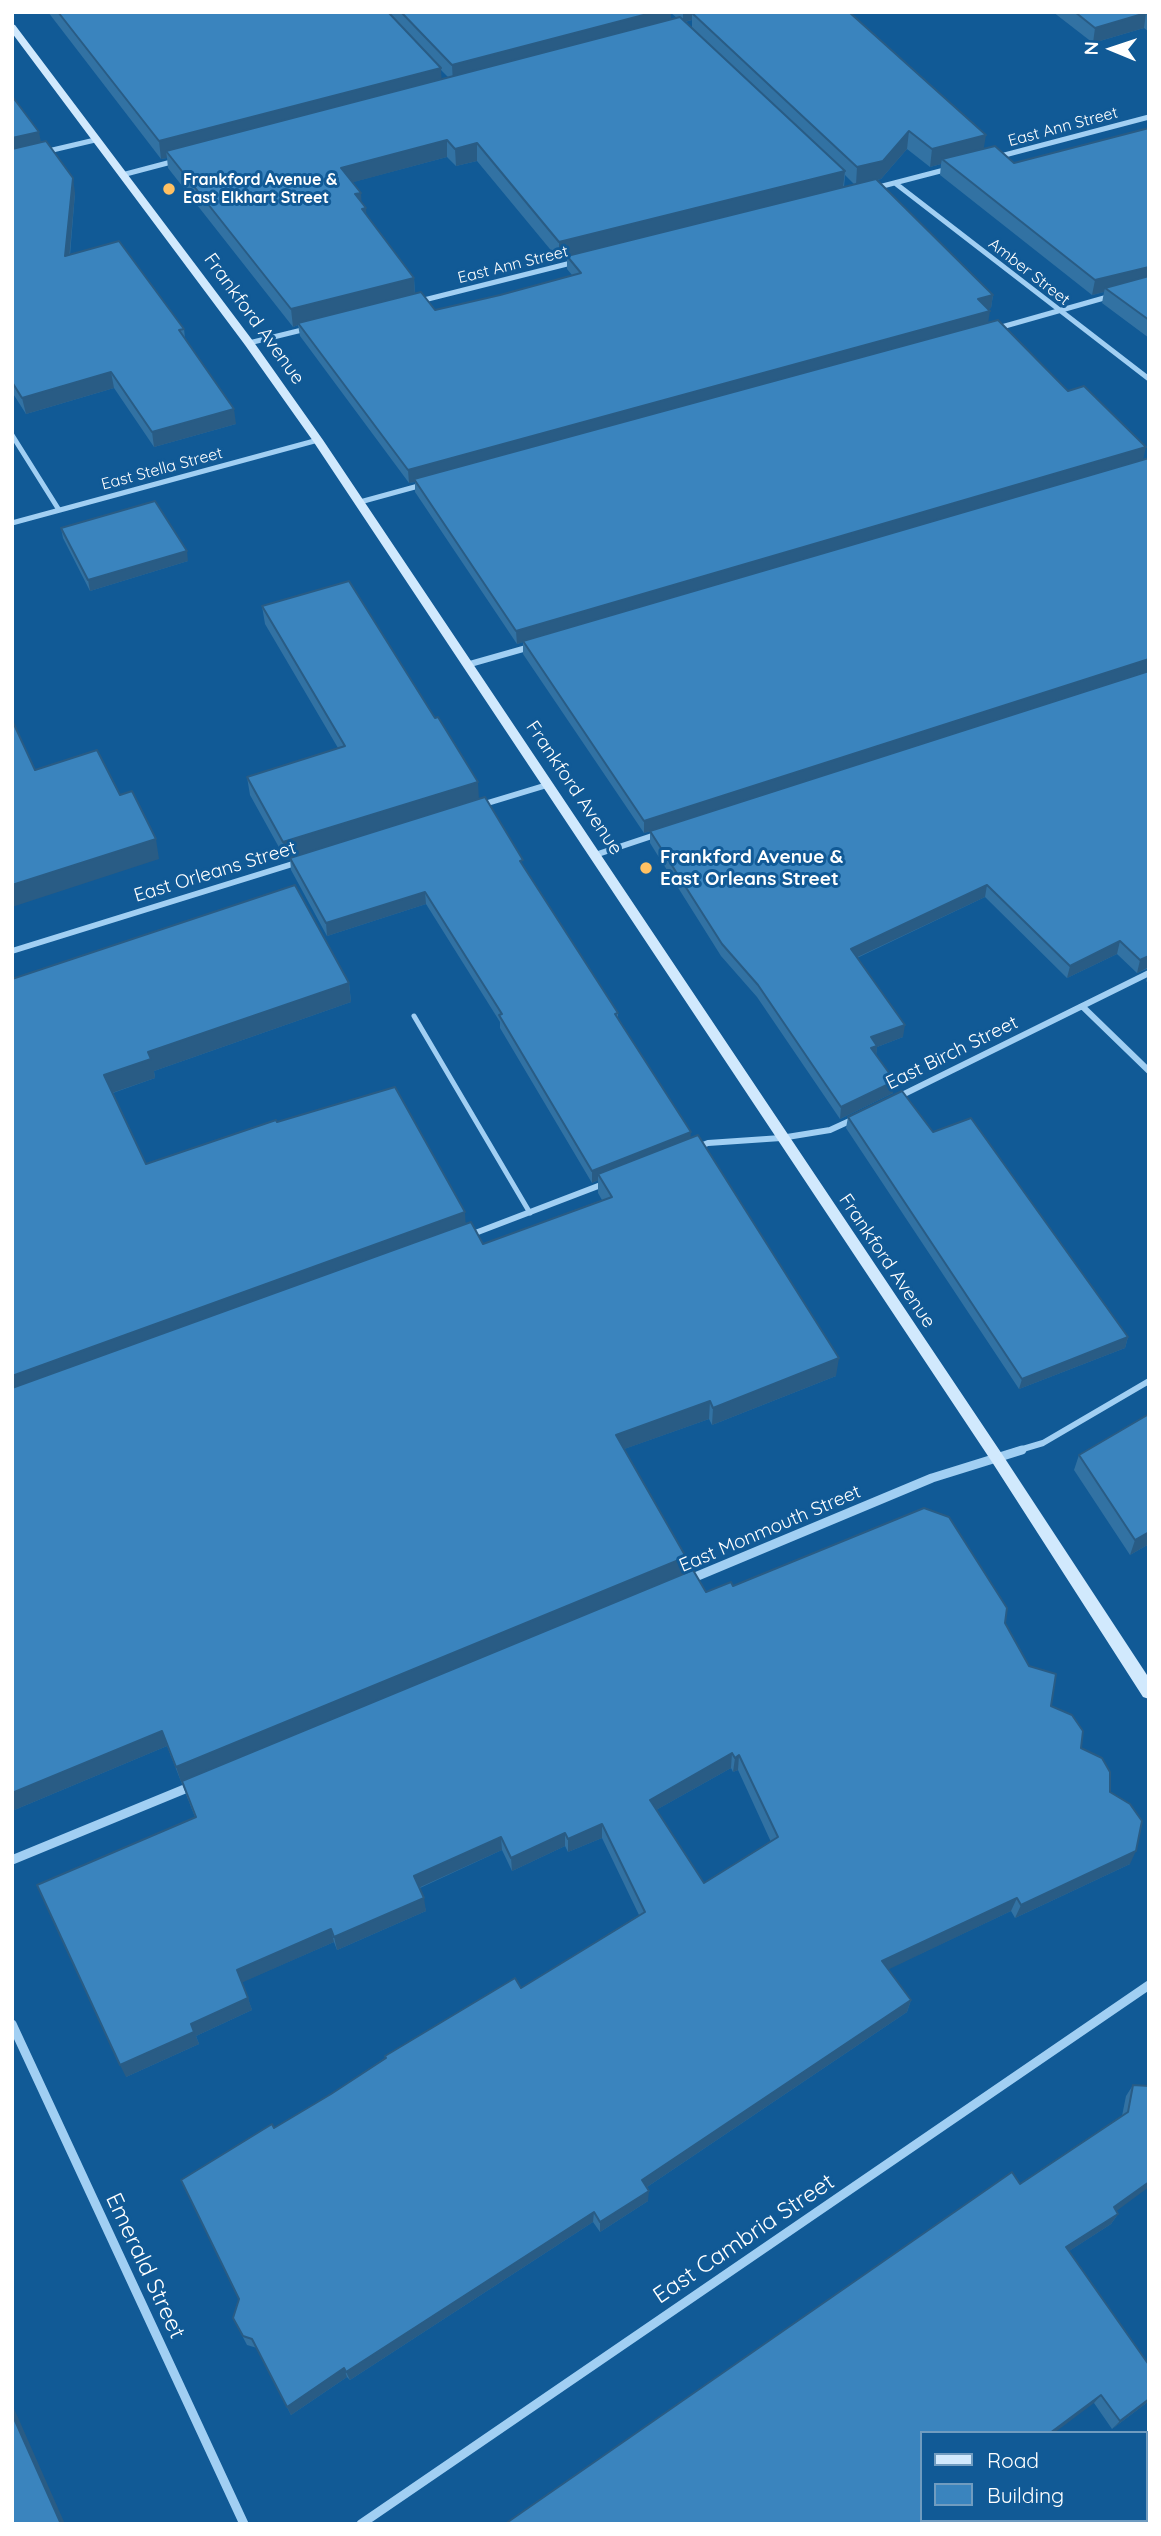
<!DOCTYPE html>
<html>
<head>
<meta charset="utf-8">
<style>
	body { margin:0 }
	#map { position:relative; width:1161px; height:2536px; overflow:hidden; background:#115a96; font-family:Quicksand,sans-serif }
	canvas { display:block }
	.frame { position:absolute; inset:0; border:14px solid #fff; pointer-events:none }
	.legend { position:absolute; left:920px; top:2431px; width:228px; height:91px; box-sizing:border-box; background:#115a96; border:2px solid #709cc0; margin:0; padding:9px 12px; list-style:none; font-size:21px; color:#fff }
	.legend li { display:flex; align-items:center; gap:14px; height:35px }
	.legend b { width:35px; border:2px solid #709cc0 }
	.north { position:absolute; left:1077px; top:14px; width:70px; height:70px; -webkit-text-stroke:5px #115a96; paint-order:stroke; rotate:272deg; font-size:19px; font-weight:700; line-height:28px; text-align:center; color:#fff }
	.north::after { content:''; display:block; margin:auto; width:24px; height:32px; background:#fff; clip-path:polygon(50% 0,100% 100%,50% 72%,0 100%) }
</style>
</head>
<body>
<div id="map">
<canvas width="1161" height="2536"></canvas>
<div class="frame"></div>
<ul class="legend">
<li><b style="height:9px;background:#d1e9fd"></b>Road</li>
<li><b style="height:19px;background:#3a84be"></b>Building</li>
</ul>
<div class="north">N</div>
</div>
<script>
const g = document.querySelector('canvas').getContext('2d');
g.lineJoin = 'round';
function toPath(rows) {
  const path = new Path2D();
  for (const r of rows) {
    path.moveTo(r[0], r[1]);
    for (let i = 2; i < r.length; i += 2) path.lineTo(r[i], r[i + 1]);
  }
  return path;
}
function trace(path, color, width, dash) {
  g.strokeStyle = color;
  g.lineWidth = width;
  g.lineCap = dash ? 'butt' : 'round';
  g.setLineDash(dash || []);
  g.stroke(path);
}
function paint(path, color) {
  g.fillStyle = color;
  g.fill(path, 'evenodd');
}
function write(font, color, halo, rows, align = 'center') {
  g.font = font + ' Quicksand,sans-serif';
  g.lineWidth = 6;
  g.setLineDash([]);
  g.textBaseline = 'middle';
  g.strokeStyle = halo;
  g.fillStyle = color;
  for (const [text, x, y, turn = 0] of rows) {
    g.save();
    g.translate(x, y);
    g.rotate((+turn || 0) * Math.PI / 180);
    g.textAlign = isNaN(turn) ? turn : align;
    if (halo) g.strokeText(text, 0, 0);
    g.fillText(text, 0, 0);
    g.restore();
  }
}
trace(toPath([
	[414,1016,530,1213]
]), '#a1cff3', 5);
trace(toPath([
	[44,152,95,140],
	[997,157,1149,117],
	[122,175,175,161],
	[895,183,1149,379],
	[875,188,948,169],
	[420,301,575,262],
	[998,328,1111,296],
	[249,343,306,329],
	[12,435,59,510],
	[360,502,422,485],
	[12,523,318,440]
]), '#a1cff3', 5);
trace(toPath([
	[470,664,530,647],
	[481,805,547,785],
	[595,855,658,834],
	[12,951,299,862],
	[1083,1007,1149,1071],
	[896,1098,1149,973],
	[695,1148,708,1143,781,1138,830,1130,854,1119],
	[470,1235,606,1183],
	[1016,1451,1043,1443,1149,1381]
]), '#a1cff3', 6);
trace(toPath([
	[688,1580,932,1478,1022,1450],
	[12,1860,192,1786],
	[12,2024,244,2524],
	[361,2524,1149,1985]
]), '#a1cff3', 9);
paint(toPath([
	[12,24,15,25,253,341,323,440,1002,1454,1149,1678,1149,1699,1143,1697,992,1462,313,441,245,345,12,33,12,24]
]), '#d1e9fd');
paint(toPath([
	[48,12,849,12,984,149,1014,163,1149,128,1149,338,1102,303,1104,292,1092,295,940,175,941,164,930,167,907,149,881,179,877,180,993,295,991,308,987,309,988,322,1068,391,1143,459,1149,458,1149,968,1137,973,1117,954,1067,978,985,897,857,958,903,1037,877,1047,876,1055,893,1093,840,1119,757,997,721,956,650,843,650,831,644,833,523,654,523,642,517,644,415,492,415,482,409,483,300,336,298,325,293,327,168,168,167,158,161,159],
	[671,13,677,18,671,19],
	[692,20,692,28,685,22],
	[441,70,448,77,441,79],
	[447,157,456,166,477,161,559,260,567,258,567,269,572,275,500,295,435,310,415,294,414,278,366,214,353,182],
	[845,175,854,184,844,187],
	[1053,12,1149,12,1149,32,1144,28,1093,43],
	[12,96,41,142,75,193,70,255,184,329,185,338,236,424,154,447,114,388,26,414,12,392],
	[61,528,188,561,90,591,63,538],
	[262,606,479,799,618,1013,618,1018,836,1376,712,1425,709,1419,624,1449,685,1573,706,1592,733,1586,1005,1623,1051,1706,1081,1748,1110,1792,1130,1864,1015,1918,1011,1911,888,1969,911,2000,907,2012,647,2187,648,2201,600,2232,593,2222,350,2380,347,2377,291,2415,257,2348,247,2345,233,2318,239,2299,274,2128,331,2094,385,2058,385,2056,521,1988,639,1915,602,1838,568,1852,565,1846,512,1871,502,1850,420,1888,426,1911,337,1950,334,1942,242,1982,252,2010,196,2036,199,2044,126,2077,195,1817,167,1746,12,1811,12,979,349,983,351,1002,154,1071,155,1078,113,1093,146,1164,277,1122,466,1223,483,1244,602,1200,598,1193,598,1180,592,1183,500,1028,500,1022,426,904,327,936,291,870,290,859,286,860,250,795,247,777,338,748,265,624],
	[731,1768,733,1772,738,1770,771,1842,704,1883,656,1810],
	[1149,970,1149,984,1146,981],
	[848,1117,933,1132,1128,1337,1125,1348,1019,1389,846,1128],
	[1079,1455,1149,1544,1130,1555,1074,1470],
	[1133,2085,1116,2211,1118,2214,1111,2224,1069,2251,1149,2401,1112,2429,1094,2403,1020,2184,1122,2116,1126,2096]
]), '#3272a3');
paint(toPath([
	[655,12,671,12,671,26,453,83,452,65],
	[683,12,723,12,692,13,692,20,683,22],
	[1146,13,1144,28,1093,43,1095,28],
	[441,68,442,86,166,151,167,158,161,159,159,141],
	[909,131,907,149,881,179,856,185,857,167],
	[39,132,42,147,12,154,12,138],
	[986,135,983,153,942,159,941,164,930,167,932,149],
	[447,140,447,157,343,185,341,168],
	[477,143,477,161,456,166,455,149],
	[845,171,843,188,567,256,567,258,559,260,559,242],
	[73,178,75,193,68,271,65,256],
	[361,193,362,209,366,208,367,225,355,194],
	[1149,267,1149,282,1105,288,1104,292,1092,295,1095,280],
	[414,278,415,296,298,323,298,325,293,327,291,309],
	[993,295,991,308,976,312,978,299],
	[990,311,988,324,414,479,415,482,409,483,408,470],
	[111,372,114,388,26,414,22,398],
	[234,409,236,424,154,447,152,432],
	[1146,447,1143,460,517,644,516,631],
	[187,551,188,561,90,591,88,580],
	[1149,659,1147,671,644,833,644,821],
	[478,782,479,800,286,860,283,842],
	[156,839,159,859,12,907,12,885],
	[987,885,985,897,849,961,851,949],
	[425,892,426,904,327,936,326,923],
	[1120,941,1117,954,1067,978,1070,966],
	[1149,956,1147,968,1137,973,1140,960],
	[349,983,351,1002,154,1071,155,1078,109,1094,104,1075,148,1052],
	[905,1025,903,1037,877,1047,876,1058,870,1060,871,1037],
	[895,1081,893,1093,840,1119,841,1107],
	[691,1132,690,1144,598,1174,598,1180,592,1183,592,1171],
	[465,1212,466,1230,12,1396,12,1376],
	[1128,1337,1125,1348,1019,1389,1022,1379],
	[839,1358,836,1376,712,1425,713,1408],
	[710,1401,709,1419,616,1452,616,1435],
	[1149,1532,1149,1544,1130,1555,1135,1540],
	[686,1557,685,1573,181,1782,176,1767],
	[162,1731,167,1746,12,1811,12,1793],
	[732,1753,731,1768,649,1814,650,1800],
	[739,1755,738,1770,733,1772,735,1758],
	[602,1824,602,1838,568,1852,568,1839],
	[565,1833,565,1846,512,1871,511,1858],
	[501,1837,502,1850,416,1889,414,1876],
	[1136,1851,1130,1864,1015,1918,1021,1905],
	[424,1898,426,1911,337,1950,334,1937],
	[1017,1898,1011,1911,879,1974,882,1961],
	[331,1929,334,1942,241,1983,237,1970],
	[248,1998,252,2010,196,2036,199,2044,126,2077,120,2065,191,2024],
	[911,2000,907,2012,641,2191,642,2180],
	[1149,2182,1149,2187,1107,2218,1114,2207],
	[649,2191,648,2201,600,2232,600,2222],
	[594,2212,593,2222,350,2380,346,2372],
	[1118,2214,1111,2224,1060,2257,1066,2247],
	[344,2368,347,2377,291,2415,287,2407],
	[1101,2395,1094,2403,1054,2433,1050,2433],
	[1149,2399,1149,2401,1112,2429,1120,2421],
	[12,2404,65,2524,61,2524,12,2414]
]), '#295c85');
const building = toPath([
	[58,12,388,12,441,68,159,141,58,12],
	[401,12,655,12,452,65,401,12],
	[697,12,849,12,986,135,932,149,909,131,883,161,857,167,692,13,697,12],
	[1075,12,1149,12,1149,15,1146,13,1095,28,1075,12],
	[680,17,845,171,559,242,477,143,455,149,447,140,341,168,361,193,355,194,366,208,362,209,414,278,291,309,166,151,680,17],
	[12,96,39,132,12,138,12,96],
	[1149,128,1149,267,1095,280,942,159,995,146,1014,163,1149,128],
	[46,141,73,178,65,256,119,241,184,329,179,330,234,409,152,432,111,372,22,398,12,382,12,149,46,141],
	[876,179,993,295,978,299,990,311,408,470,298,323,421,292,435,310,500,295,581,273,567,256,876,179],
	[1149,276,1149,320,1105,288,1149,276],
	[998,320,1068,391,1084,386,1146,447,516,631,414,479,998,320],
	[1149,458,1149,659,644,821,523,641,1149,458],
	[155,501,187,551,88,580,61,528,155,501],
	[349,581,435,718,438,717,478,782,283,842,247,777,345,746,262,606,349,581],
	[1149,671,1149,956,1140,960,1120,941,1070,966,987,885,851,949,905,1025,871,1037,877,1046,871,1048,895,1081,841,1107,758,985,722,944,650,831,1149,671],
	[12,720,35,770,97,750,120,795,132,791,156,839,12,885,12,720],
	[485,797,523,860,520,861,618,1013,615,1014,691,1132,592,1171,499,1015,502,1014,425,892,326,923,290,858,485,797],
	[295,885,349,983,148,1052,151,1059,104,1075,146,1164,276,1120,277,1122,395,1087,465,1212,12,1376,12,979,295,885],
	[902,1091,933,1132,971,1118,1128,1337,1022,1379,848,1117,902,1091],
	[698,1135,839,1358,713,1408,710,1401,616,1435,686,1557,176,1767,162,1731,12,1793,12,1388,471,1222,483,1244,612,1197,598,1174,698,1135],
	[1149,1414,1149,1532,1135,1540,1079,1455,1149,1414],
	[924,1508,949,1517,1007,1608,1005,1623,1029,1666,1056,1674,1051,1706,1072,1715,1083,1731,1081,1748,1102,1758,1110,1772,1110,1792,1130,1804,1142,1821,1136,1851,1021,1905,1017,1898,882,1961,911,2000,642,2180,649,2191,600,2222,594,2212,346,2372,344,2368,287,2407,252,2339,243,2336,233,2318,239,2299,181,2180,272,2124,274,2128,331,2094,386,2058,385,2056,515,1978,521,1988,645,1912,602,1824,568,1839,565,1833,511,1858,501,1837,414,1876,424,1898,334,1937,331,1929,237,1970,248,1998,191,2024,194,2032,120,2065,37,1885,196,1817,182,1781,693,1570,706,1592,731,1582,733,1586,924,1508],
	[732,1753,735,1758,739,1755,778,1837,704,1883,650,1800,732,1753],
	[1133,2085,1149,2086,1149,2182,1114,2207,1118,2214,1066,2247,1149,2365,1149,2399,1120,2421,1101,2395,1050,2433,921,2433,921,2520,932,2520,927,2524,505,2524,1012,2172,1020,2184,1128,2112,1133,2085],
	[12,2414,61,2524,12,2524,12,2414]
]);
paint(building, '#3a84be');
trace(building, '#295c85', 2);
for (const [x, y, r, color] of [
	[169,189,7,"#ffc163"],
	[646,868,7,"#ffc163"]
]) {
  const dot = new Path2D();
  dot.arc(x, y, r, 0, 2 * Math.PI);
  g.fillStyle = color;
  g.fill(dot);
  trace(dot, '#115a96', 2.5);
}
write('16px', '#fff', '#115a96', [
	["East Ann Street",1063,127,-15],
	["East Ann Street",513,265,-14],
	["Amber Street",1029,272,38],
	["East Stella Street",162,469,-15]
]);
write('bold 16px', '#fff', '#115a96', [
	["Frankford Avenue &",183,180],
	["East Elkhart Street",183,198]
], 'left');
write('19px', '#fff', '#115a96', [
	["Frankford Avenue",254,319,54],
	["Frankford Avenue",574,788,56],
	["East Orleans Street",215,872,-17],
	["East Birch Street",952,1053,-26],
	["Frankford Avenue",887,1261,56],
	["East Monmouth Street",770,1529,-23]
]);
write('bold 19px', '#fff', '#115a96', [
	["Frankford Avenue &",660,857],
	["East Orleans Street",660,879]
], 'left');
write('23px', '#fff', '#115a96', [
	["East Cambria Street",744,2239,-34],
	["Emerald Street",145,2266,65]
]);
</script>
</body>
</html>
